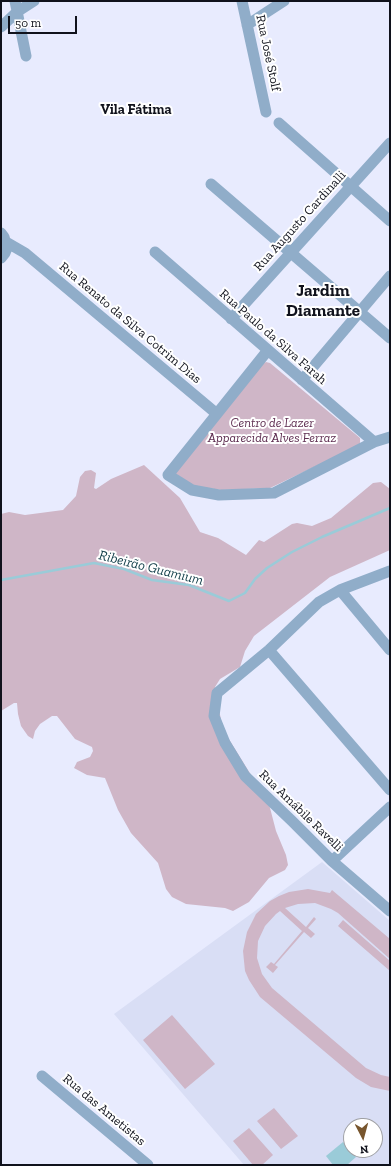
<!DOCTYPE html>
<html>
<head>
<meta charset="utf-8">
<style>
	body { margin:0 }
	#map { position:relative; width:391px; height:1166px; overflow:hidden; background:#e8ebfe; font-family:"Zilla Slab",serif }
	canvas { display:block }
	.frame { position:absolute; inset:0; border:2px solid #10121c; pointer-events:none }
	.north { position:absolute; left:343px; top:1118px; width:40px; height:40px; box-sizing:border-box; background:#fff; border:1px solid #9fa0a4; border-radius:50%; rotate:174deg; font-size:11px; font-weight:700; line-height:16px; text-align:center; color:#10121c }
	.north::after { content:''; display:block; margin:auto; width:14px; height:18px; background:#78562e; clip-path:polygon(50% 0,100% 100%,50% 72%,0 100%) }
	.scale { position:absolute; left:8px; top:16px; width:69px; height:18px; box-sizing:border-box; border:2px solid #10121c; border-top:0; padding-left:5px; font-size:12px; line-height:14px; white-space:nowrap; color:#10121c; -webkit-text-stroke:3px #fff; paint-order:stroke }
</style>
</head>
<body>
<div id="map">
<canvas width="391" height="1166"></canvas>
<div class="frame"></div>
<div class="north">N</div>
<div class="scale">50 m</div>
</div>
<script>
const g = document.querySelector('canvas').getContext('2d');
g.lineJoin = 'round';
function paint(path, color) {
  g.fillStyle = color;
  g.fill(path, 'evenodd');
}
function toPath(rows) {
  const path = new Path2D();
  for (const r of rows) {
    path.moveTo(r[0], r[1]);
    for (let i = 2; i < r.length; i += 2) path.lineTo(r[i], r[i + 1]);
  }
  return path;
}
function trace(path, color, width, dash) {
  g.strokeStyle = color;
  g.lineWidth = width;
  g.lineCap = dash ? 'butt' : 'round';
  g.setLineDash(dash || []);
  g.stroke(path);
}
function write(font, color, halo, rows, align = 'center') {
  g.font = font + ' "Zilla Slab",serif';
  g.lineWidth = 4;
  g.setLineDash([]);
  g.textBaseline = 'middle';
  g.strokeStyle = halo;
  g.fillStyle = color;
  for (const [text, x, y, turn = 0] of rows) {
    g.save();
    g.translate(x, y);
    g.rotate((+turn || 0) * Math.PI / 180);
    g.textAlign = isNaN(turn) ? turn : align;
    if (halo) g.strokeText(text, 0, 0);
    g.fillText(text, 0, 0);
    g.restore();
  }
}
paint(toPath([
	[322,862,390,921,390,1165,244,1165,114,1014],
	[351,1126,375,1126,375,1150,351,1150]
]), '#d9def5');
paint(toPath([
	[266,362,270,363,360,438,360,445,270,488,221,490,194,486,173,472,263,364],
	[144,465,180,498,200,532,218,538,246,555,259,540,264,542,292,524,297,523,312,526,331,518,373,483,381,482,390,489,390,550,330,577,254,636,245,651,240,667,220,679,215,687,221,720,227,736,269,804,276,831,286,855,288,865,285,870,269,878,249,902,233,911,225,908,186,904,172,897,166,889,158,863,131,833,118,810,105,778,87,775,74,768,77,762,90,757,93,751,92,747,75,739,57,716,52,716,40,724,35,731,33,739,28,736,21,726,18,714,17,703,14,703,1,711,1,514,9,512,25,515,63,510,76,496,80,477,85,471,91,470,96,473,94,488,96,489,111,479],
	[308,889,330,893,332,890,390,939,390,959,338,913,331,909,315,903,298,904,285,908,306,927,314,917,316,919,308,928,315,934,311,938,304,932,275,965,278,967,273,973,266,967,271,962,274,964,302,931,280,911,276,914,265,926,258,941,257,958,262,974,272,988,366,1068,381,1075,390,1077,390,1091,371,1087,356,1078,260,997,249,980,245,971,243,951,247,932,256,914,270,901,279,896,289,892],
	[343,920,390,961,390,971,338,926],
	[172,1015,215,1064,185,1089,143,1040],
	[274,1108,298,1136,281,1149,257,1121],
	[249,1128,273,1155,262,1165,253,1165,233,1141]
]), '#cfb6c7');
paint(toPath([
	[343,1142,356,1157,347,1165,333,1165,326,1156]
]), '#9acbd8');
trace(toPath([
	[1,580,94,563,124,569,152,580,189,585,229,601,245,593,255,579,267,568,292,552,322,537,390,508]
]), '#9acbd8', 2.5);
trace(toPath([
	[15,1,26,56],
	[242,1,266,112],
	[247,25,284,1],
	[1,27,17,12,34,1],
	[279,123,390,221],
	[211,184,390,338],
	[1,233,4,237,7,248,5,253,1,258],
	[6,242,25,253,217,414],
	[155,252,374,442],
	[231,319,390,143],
	[268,350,168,475,192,490,219,495,274,493,374,442,390,437],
	[302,380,390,276],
	[390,571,340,590,319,602,269,650,217,693,214,716,225,743,245,776,292,821,332,861,390,911],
	[340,590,390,650],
	[269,650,390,790],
	[332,861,390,807],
	[42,1076,148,1165]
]), '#90adc9', 11);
write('13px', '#10121c', '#fff', [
	["Rua José Stolf",268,53,78],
	["Rua Augusto Cardinalli",300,221,-48],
	["Rua Renato da Silva Cotrim Dias",130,323,40],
	["Rua Paulo da Silva Farah",273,337,41],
	["Rua Amábile Ravelli",301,811,44],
	["Rua das Ametistas",104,1110,40]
]);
write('italic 13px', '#5e2e51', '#fff', [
	["Centro de Lazer",272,423],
	["Apparecida Alves Ferraz",272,438]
]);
write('bold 14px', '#10121c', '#fff', [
	["Vila Fátima",136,110]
]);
write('italic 14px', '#15414c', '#fff', [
	["Ribeirão Guamium",151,568,14]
]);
write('bold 17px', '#10121c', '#fff', [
	["Jardim",323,291],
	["Diamante",323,311]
]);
</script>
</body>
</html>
